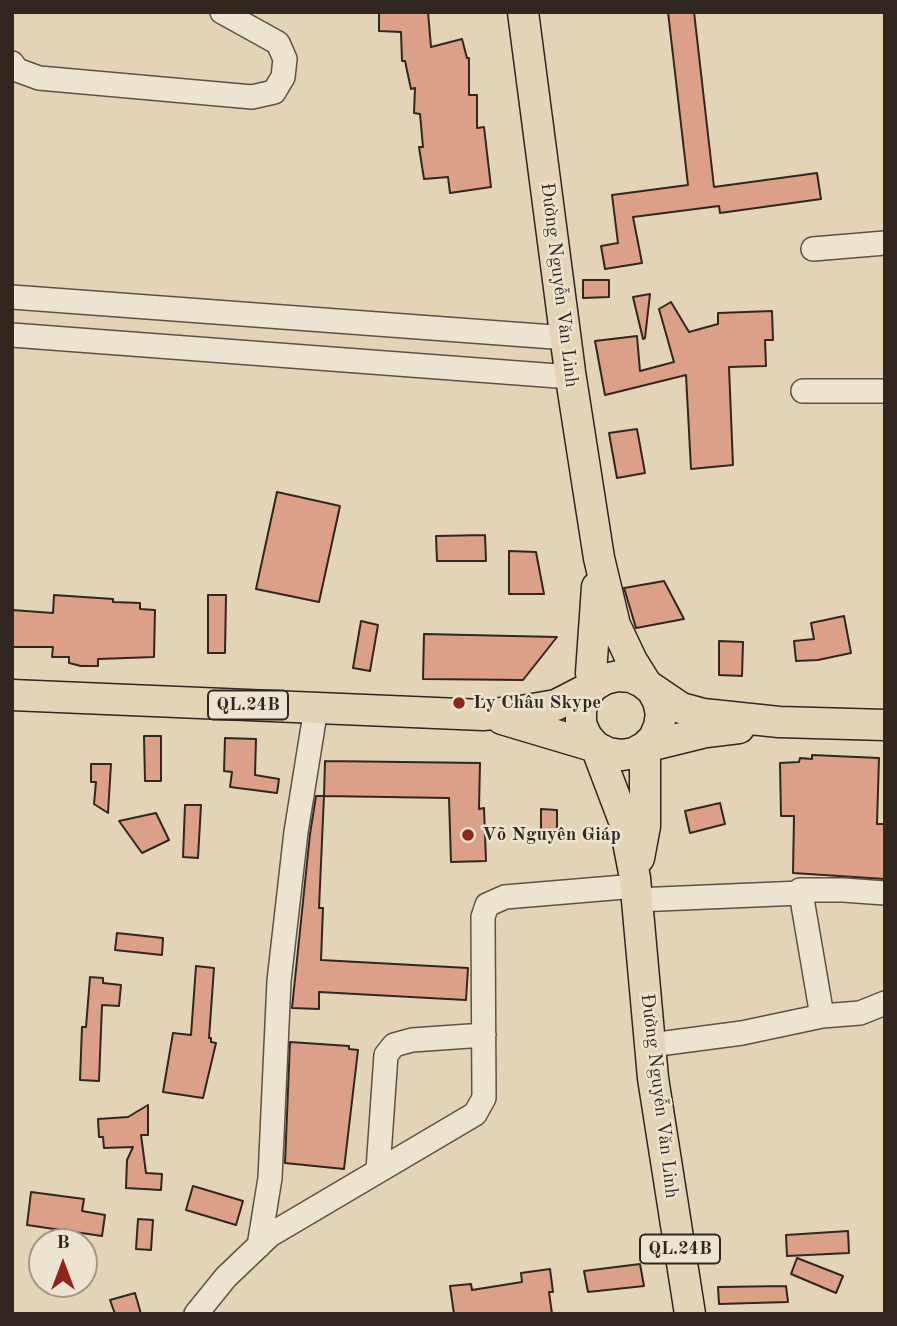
<!DOCTYPE html>
<html>
<head>
<meta charset="utf-8">
<style>
	body { margin:0 }
	#map { position:relative; width:897px; height:1326px; overflow:hidden; background:#e3d4b8; font-family:"Old Standard TT",serif }
	canvas { display:block }
	.frame { position:absolute; inset:0; border:14px solid #322620; pointer-events:none }
	.north { position:absolute; left:28px; top:1228px; width:70px; height:70px; box-sizing:border-box; background:#ede3d1; border:2px solid #a2978a; border-radius:50%; rotate:0deg; font-size:19px; font-weight:700; line-height:28px; text-align:center; color:#322620 }
	.north::after { content:''; display:block; margin:auto; width:24px; height:32px; background:#8f2418; clip-path:polygon(50% 0,100% 100%,50% 72%,0 100%) }
</style>
</head>
<body>
<div id="map">
<canvas width="897" height="1326"></canvas>
<div class="frame"></div>
<div class="north">B</div>
</div>
<script>
const g = document.querySelector('canvas').getContext('2d');
g.lineJoin = 'round';
function paint(path, color) {
  g.fillStyle = color;
  g.fill(path, 'evenodd');
}
function toPath(rows) {
  const path = new Path2D();
  for (const r of rows) {
    path.moveTo(r[0], r[1]);
    for (let i = 2; i < r.length; i += 2) path.lineTo(r[i], r[i + 1]);
  }
  return path;
}
function trace(path, color, width, dash) {
  g.strokeStyle = color;
  g.lineWidth = width;
  g.lineCap = dash ? 'butt' : 'round';
  g.setLineDash(dash || []);
  g.stroke(path);
}
function write(font, color, halo, rows, align = 'center') {
  g.font = font + ' "Old Standard TT",serif';
  g.lineWidth = 5;
  g.setLineDash([]);
  g.textBaseline = 'middle';
  g.strokeStyle = halo;
  g.fillStyle = color;
  for (const [text, x, y, turn = 0] of rows) {
    g.save();
    g.translate(x, y);
    g.rotate((+turn || 0) * Math.PI / 180);
    g.textAlign = isNaN(turn) ? turn : align;
    if (halo) g.strokeText(text, 0, 0);
    g.fillText(text, 0, 0);
    g.restore();
  }
}
const building = toPath([
	[379,12,428,12,431,47,462,39,467,58,469,58,469,95,477,95,477,128,484,127,491,187,450,193,448,177,424,179,419,147,423,147,420,114,414,113,415,88,411,89,405,61,402,61,401,32,379,31,379,12],
	[668,12,694,12,714,187,817,173,821,199,720,213,719,206,633,217,642,263,605,269,601,246,618,243,612,195,688,185,668,12],
	[583,280,609,280,609,297,583,298,583,280],
	[650,294,645,338,643,339,633,297,650,294],
	[671,302,689,332,718,324,718,313,772,311,773,340,765,340,766,366,729,367,733,465,691,469,686,375,605,395,595,341,637,336,640,371,674,362,659,309,671,302],
	[637,429,645,473,617,478,609,433,637,429],
	[277,492,340,506,319,602,256,589,277,492],
	[485,535,486,561,437,561,436,536,485,535],
	[509,551,536,552,544,594,509,594,509,551],
	[664,581,684,619,636,628,624,588,664,581],
	[54,595,113,599,113,602,140,603,140,609,155,610,154,657,98,659,98,666,81,666,69,663,69,657,52,657,53,647,12,647,12,610,53,613,54,595],
	[208,595,226,595,225,653,208,653,208,595],
	[844,616,851,653,818,660,796,661,794,641,814,639,811,623,844,616],
	[361,621,378,625,370,671,353,668,361,621],
	[424,634,557,637,523,680,423,679,424,634],
	[719,641,743,642,742,676,719,675,719,641],
	[144,736,161,736,161,781,145,781,144,736],
	[225,738,256,739,255,775,279,779,277,793,230,787,232,772,224,771,225,738],
	[812,755,879,758,877,824,885,824,885,879,793,873,794,816,781,816,780,763,799,762,800,758,812,759,812,755],
	[325,761,480,763,479,809,484,808,486,861,451,862,449,798,324,796,325,761],
	[91,764,111,764,108,813,94,804,96,782,91,782,91,764],
	[316,796,324,796,319,908,323,908,321,960,468,968,466,1000,319,992,319,1009,292,1008,310,834,316,796],
	[720,803,725,824,690,833,685,811,720,803],
	[185,805,201,805,198,858,183,857,185,805],
	[541,809,557,810,557,831,541,831,541,809],
	[156,813,169,840,142,853,119,821,156,813],
	[117,933,163,938,162,955,115,950,117,933],
	[196,966,214,968,209,1038,211,1038,211,1042,216,1043,203,1098,163,1092,173,1033,191,1035,196,966],
	[90,977,103,978,103,983,121,985,119,1006,102,1005,99,1081,80,1080,82,1027,86,1027,90,977],
	[290,1042,349,1046,349,1049,358,1050,344,1169,285,1163,290,1042],
	[148,1105,148,1135,141,1135,146,1173,162,1174,161,1190,126,1188,127,1160,133,1147,104,1148,103,1137,99,1137,98,1119,128,1117,148,1105],
	[193,1186,243,1201,236,1225,186,1210,193,1186],
	[31,1192,84,1199,82,1211,105,1215,102,1236,27,1225,31,1192],
	[138,1219,153,1220,151,1250,136,1249,138,1219],
	[848,1231,849,1253,787,1256,786,1235,848,1231],
	[797,1258,843,1276,836,1293,791,1274,797,1258],
	[640,1264,644,1286,588,1292,584,1271,640,1264],
	[550,1269,553,1292,549,1292,552,1314,454,1314,450,1286,471,1284,472,1290,522,1282,521,1273,550,1269],
	[786,1286,788,1302,719,1304,718,1287,786,1286],
	[135,1293,141,1314,115,1314,110,1300,135,1293]
]);
paint(building, '#dca089');
trace(building, '#322620', 2);
const minor = toPath([
	[12,63,17,70,39,78,252,97,274,92,283,77,285,59,278,43,222,12],
	[813,249,885,243],
	[12,297,567,338],
	[12,335,571,377],
	[803,391,885,391],
	[801,893,822,1016],
	[636,900,801,893,800,890,843,890,885,893],
	[651,1045,742,1033,822,1016,860,1013,885,1003],
	[378,1170,386,1055,394,1045,412,1040,484,1035],
	[259,1246,270,1178,279,981,296,832,316,708],
	[196,1314,226,1277,270,1235,475,1114,484,1098,483,917,487,905,505,897,636,886]
]);
const major = toPath([
	[523,12,570,372,599,558,615,625,632,661,647,685,681,708,703,714,779,722,885,725],
	[12,695,483,715,521,711,556,705,593,686,591,673,597,587],
	[502,719,596,747,624,821,635,878,653,1078,690,1314],
	[645,747,654,738,659,726,661,714,658,701,652,690,642,682,631,677,618,676,605,679,593,686,585,697,581,710,581,724,587,737,596,747,608,753,622,755,634,753,645,747,706,732,739,728],
	[639,858,645,826,645,747]
]);
trace(minor, '#5e5246', 26);
trace(major, '#322620', 33);
trace(minor, '#ede3d1', 23);
trace(major, '#e3d4b8', 30);
for (const [x, y, r, color] of [
	[459,703,7,"#8f2418"],
	[468,835,7,"#8f2418"]
]) {
  const dot = new Path2D();
  dot.arc(x, y, r, 0, 2 * Math.PI);
  g.fillStyle = color;
  g.fill(dot);
  trace(dot, '#ede3d1', 2.5);
}
for (const [x, y, w] of [
	[248,705,80],
	[680,1249,80]
]) {
  const box = new Path2D();
  box.roundRect(x - w / 2, y - 14.5, w, 29, 5);
  g.fillStyle = '#ede3d1';
  g.fill(box);
  trace(box, '#322620', 2);
}
write('bold 18px', '#322620', null, [
	["QL.24B",248,705],
	["QL.24B",680,1249]
]);
write('19px', '#322620', '#ede3d1', [
	["Đường Nguyễn Văn Linh",559,285,83],
	["Đường Nguyễn Văn Linh",659,1096,83]
]);
write('bold 19px', '#322620', '#ede3d1', [
	["Ly Châu Skype",473,703],
	["Võ Nguyên Giáp",482,835]
], 'left');
</script>
</body>
</html>
